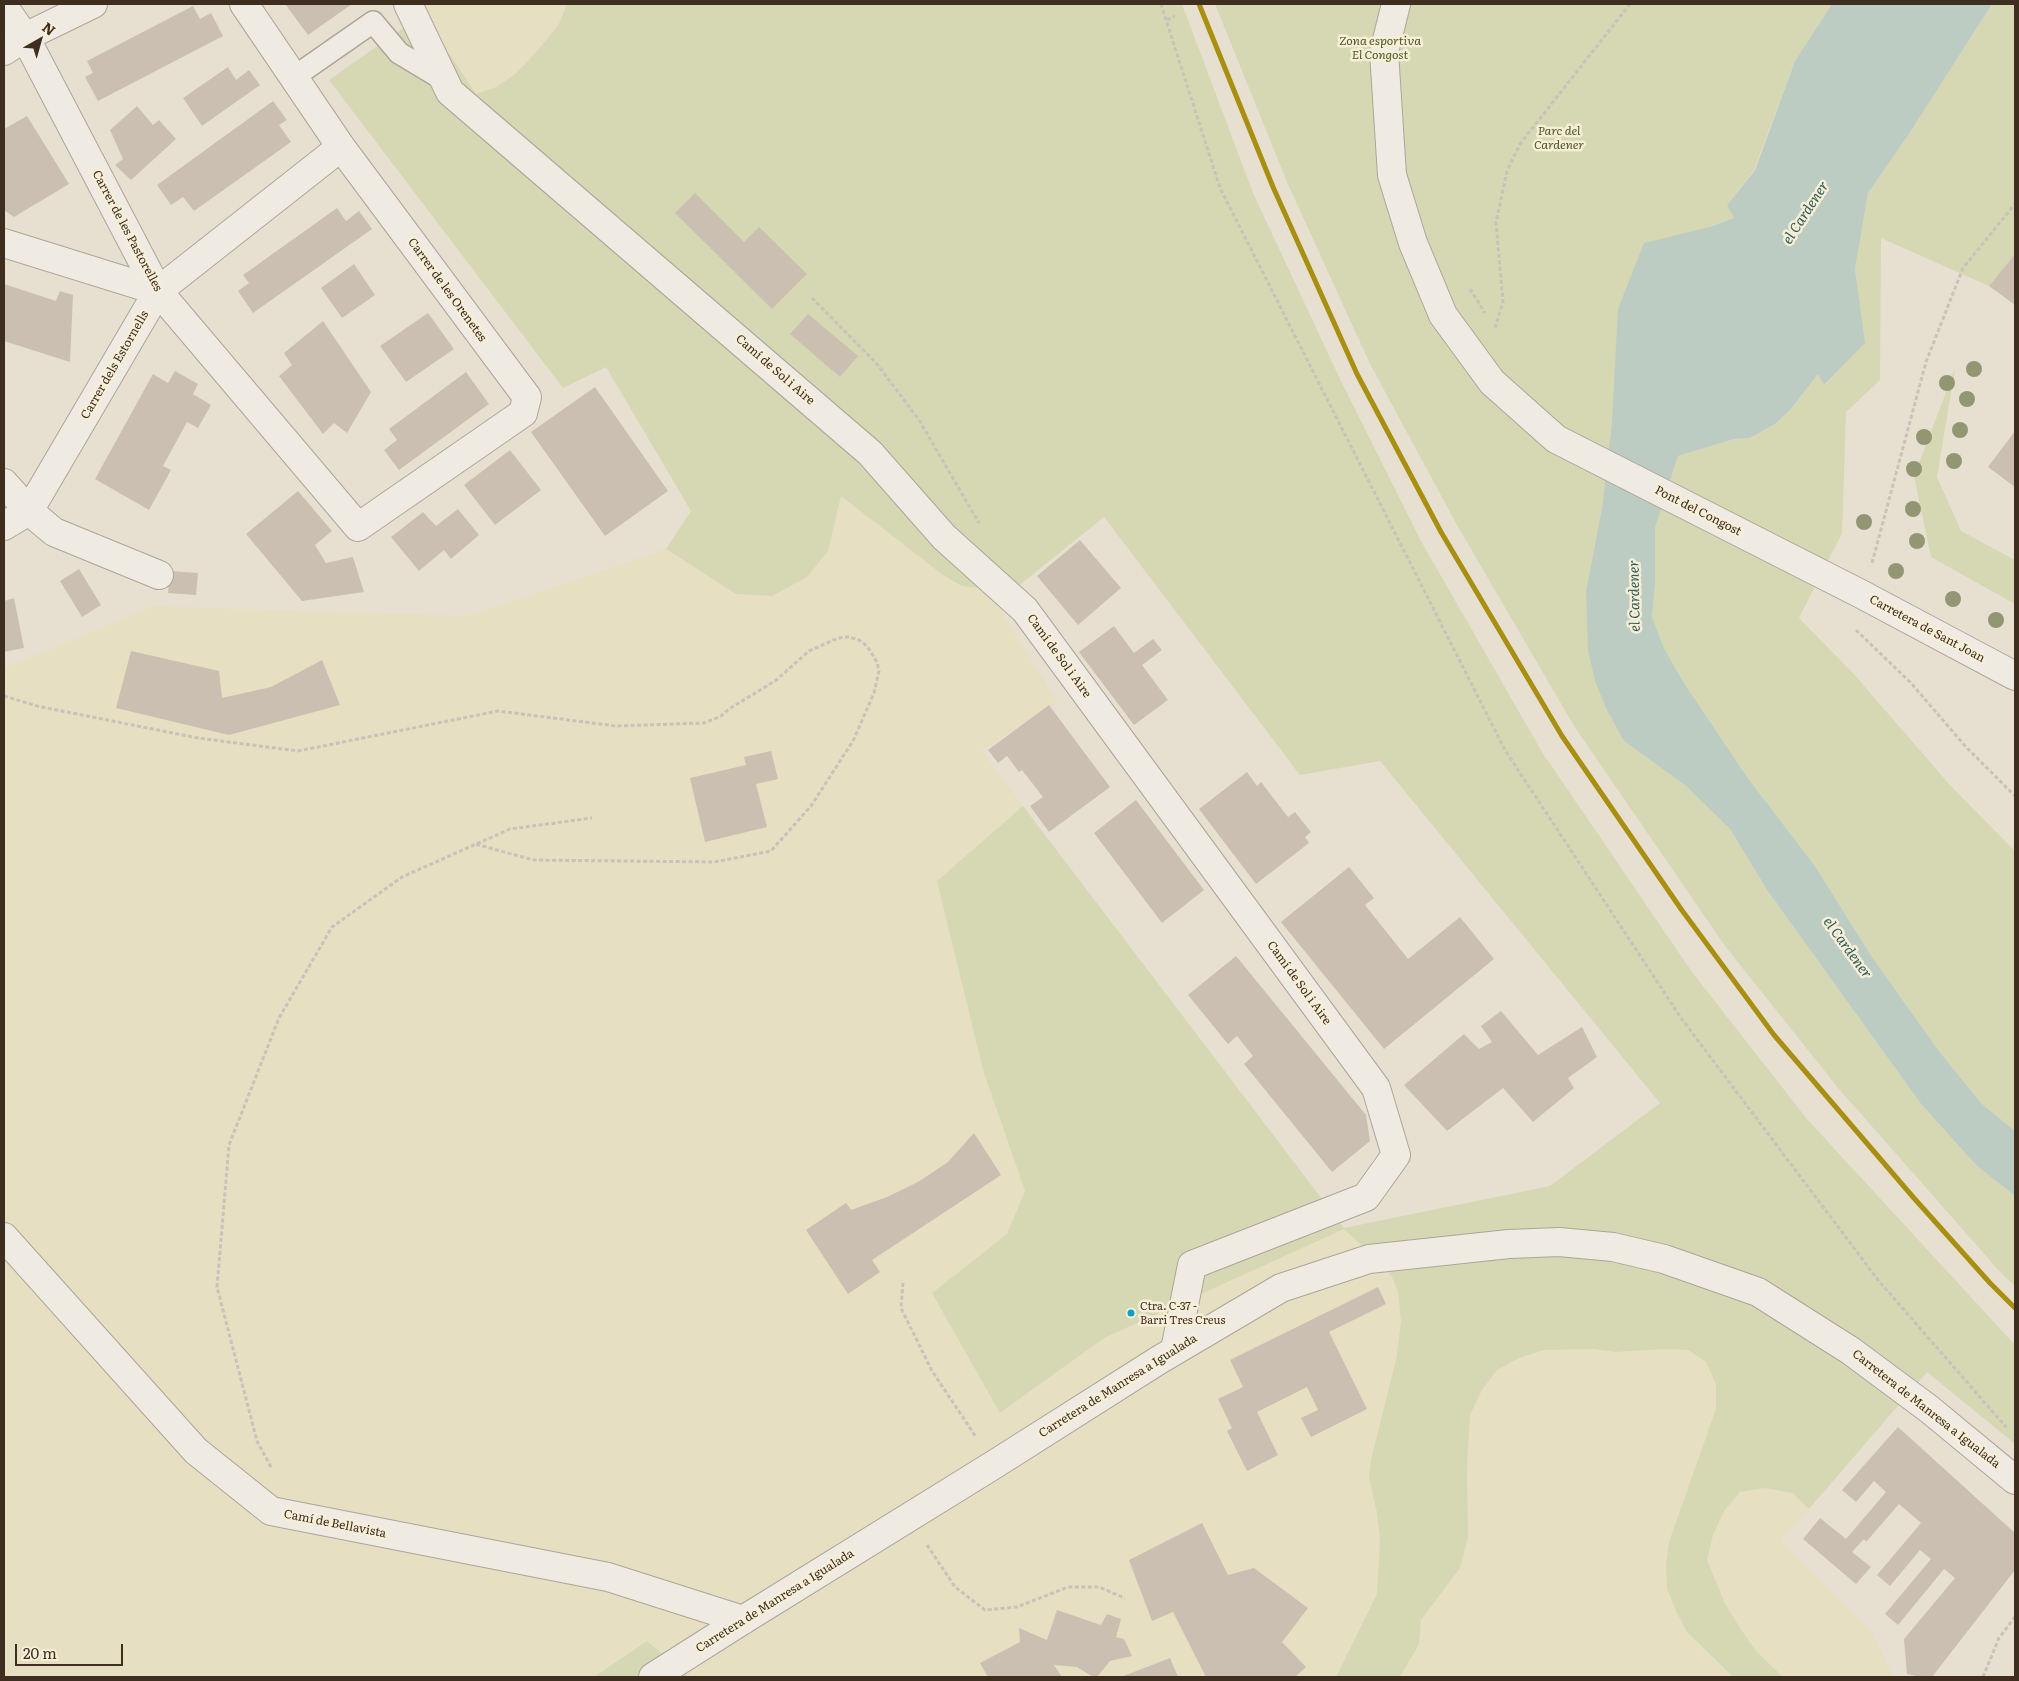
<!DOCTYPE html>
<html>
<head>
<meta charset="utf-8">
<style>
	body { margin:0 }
	#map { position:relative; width:2019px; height:1681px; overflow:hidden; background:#e7e0d1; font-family:Literata,serif }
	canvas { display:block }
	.frame { position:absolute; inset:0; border:5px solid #3d2e20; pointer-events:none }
	.north { position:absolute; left:15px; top:15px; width:50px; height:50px; -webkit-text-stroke:4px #f7eed8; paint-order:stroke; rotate:38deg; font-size:14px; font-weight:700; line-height:20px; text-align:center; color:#3d2e20 }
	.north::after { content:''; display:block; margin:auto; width:18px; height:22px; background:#3d2e20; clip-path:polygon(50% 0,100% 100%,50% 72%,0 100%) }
	.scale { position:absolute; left:15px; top:1644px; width:108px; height:22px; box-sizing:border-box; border:2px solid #3d2e20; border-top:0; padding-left:6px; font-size:15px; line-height:18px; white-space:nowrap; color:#3d2e20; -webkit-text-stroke:4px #f7eed8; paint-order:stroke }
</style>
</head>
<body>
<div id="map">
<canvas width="2019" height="1681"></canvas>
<div class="frame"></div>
<div class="north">N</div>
<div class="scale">20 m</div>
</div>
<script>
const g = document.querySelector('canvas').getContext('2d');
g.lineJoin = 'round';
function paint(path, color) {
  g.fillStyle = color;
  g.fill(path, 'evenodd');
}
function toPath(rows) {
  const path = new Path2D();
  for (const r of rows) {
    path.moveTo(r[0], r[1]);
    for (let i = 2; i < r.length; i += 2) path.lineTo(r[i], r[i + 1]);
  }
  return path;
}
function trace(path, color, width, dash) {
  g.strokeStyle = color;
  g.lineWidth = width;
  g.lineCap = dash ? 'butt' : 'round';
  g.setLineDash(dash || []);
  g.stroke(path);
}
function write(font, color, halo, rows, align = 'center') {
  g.font = font + ' Literata,serif';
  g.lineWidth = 5;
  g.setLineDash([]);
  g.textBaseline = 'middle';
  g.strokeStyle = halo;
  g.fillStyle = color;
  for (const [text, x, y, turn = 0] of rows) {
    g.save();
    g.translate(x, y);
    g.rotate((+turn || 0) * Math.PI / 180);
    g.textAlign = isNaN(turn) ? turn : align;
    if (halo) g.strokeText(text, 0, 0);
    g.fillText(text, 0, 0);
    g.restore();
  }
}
paint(toPath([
	[422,4,567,4,558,26,530,59,514,75,496,87,476,94,436,34],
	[841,496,943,575,1012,591,997,604,1058,703,982,751,1023,806,937,881,983,1070,1025,1191,1007,1234,932,1293,1001,1413,1104,1338,1344,1228,1386,1268,1394,1281,1398,1292,1401,1321,1396,1360,1371,1460,1369,1477,1377,1513,1380,1539,1377,1594,1336,1677,689,1677,647,1641,594,1677,4,1677,4,668,153,606,468,616,666,549,736,594,828,551],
	[1593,1349,1616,1352,1664,1349,1688,1350,1706,1362,1716,1385,1716,1409,1669,1542,1666,1565,1667,1588,1676,1611,1703,1650,1733,1677,1400,1677,1419,1644,1421,1620,1460,1568,1466,1496,1467,1441,1470,1415,1482,1390,1497,1370,1519,1358,1543,1350],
	[1765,1488,1792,1493,1809,1509,1781,1542,1871,1630,1893,1677,1783,1677,1756,1651,1740,1628,1725,1604,1707,1560,1713,1535,1724,1511,1740,1492]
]), '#e6dfc2');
paint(toPath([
	[567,4,1182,4,1253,193,1340,379,1421,541,1542,752,1692,972,1807,1119,2015,1345,2015,1444,1927,1372,1809,1509,1792,1493,1765,1488,1740,1492,1724,1511,1713,1535,1707,1560,1725,1604,1740,1628,1756,1651,1783,1677,1733,1677,1687,1632,1676,1611,1667,1588,1666,1565,1669,1542,1716,1409,1716,1385,1706,1362,1688,1350,1664,1349,1616,1352,1593,1349,1544,1350,1519,1358,1497,1370,1482,1390,1470,1415,1467,1465,1468,1537,1460,1568,1421,1620,1419,1644,1400,1677,1336,1677,1377,1594,1380,1539,1377,1513,1369,1477,1371,1460,1396,1360,1401,1321,1398,1292,1394,1281,1386,1268,1344,1229,1104,1338,1000,1413,932,1293,1007,1234,1025,1191,983,1070,937,881,1023,806,1344,1228,1550,1186,1660,1103,1380,761,1300,775,1104,517,1012,591,962,586,943,575,841,496,828,551,807,577,772,596,736,594,666,549,691,511,606,367,563,388,329,80,400,30,428,17,436,34,476,94,496,87,514,75,530,59,558,26],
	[1215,4,1832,4,1795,61,1754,170,1727,205,1735,218,1710,227,1612,421,1602,508,1586,591,1624,741,1686,786,1730,829,1767,890,1921,1104,1977,1166,2015,1196,2015,1286,2001,1273,1839,1089,1725,946,1574,726,1457,525,1370,364,1287,182],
	[1992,4,2015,4,2015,254,1989,286,1881,238,1880,380,1846,412,1842,533,1799,618,1851,671,1950,785,2015,851,2015,1131,1981,1103,1939,1051,1872,957,1815,866,1747,777,1682,680,1664,648,1652,617,1655,585,1655,528,1678,456,1734,439,1750,438,1775,424,1791,409,1818,374,1825,385,1864,343,1855,269,1868,193,1909,134],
	[1955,369,1937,477,1961,531,2015,560,2015,604,1931,557,1914,476],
	[647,1641,689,1677,594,1677]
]), '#d6d7b3');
paint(toPath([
	[1832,4,1992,4,1909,134,1868,193,1855,269,1865,343,1824,385,1818,374,1791,409,1775,424,1750,438,1734,439,1678,456,1655,528,1655,585,1652,617,1664,648,1682,680,1747,777,1815,866,1872,957,1939,1051,1981,1103,2015,1131,2015,1196,1977,1166,1921,1104,1767,890,1730,829,1686,786,1624,741,1607,710,1595,681,1588,650,1586,591,1602,508,1612,421,1618,309,1644,243,1710,227,1734,218,1727,205,1755,170,1795,61]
]), '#bcccc2');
paint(toPath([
	[285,4,352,4,308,35],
	[193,6,200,19,211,13,223,36,98,101,85,77,93,73,87,61],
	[228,67,236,80,249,70,260,85,202,126,183,98],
	[273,101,287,120,279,125,291,142,194,211,183,197,171,205,157,185],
	[137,106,153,125,159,120,176,139,131,180,115,165,123,159,110,130],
	[27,116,69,184,14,217,4,210,4,129],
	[695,193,744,242,759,227,807,274,772,309,675,213],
	[337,208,346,221,359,211,372,229,253,313,238,291,249,283,243,275],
	[2015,254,2015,305,1989,286],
	[354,264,375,295,342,318,321,288],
	[4,284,56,301,60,291,73,295,70,362,4,341],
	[428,313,454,349,406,382,380,346],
	[808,314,858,356,840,377,790,334],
	[323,321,371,392,347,433,334,423,323,434,279,376,292,365,284,353],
	[175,371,198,384,193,394,211,405,198,428,187,422,163,466,171,470,149,510,95,479,153,374,168,383],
	[466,372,489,404,399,470,384,450,397,440,389,429],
	[595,387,668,491,605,536,531,432],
	[2015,431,2015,487,1988,467],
	[510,450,541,490,495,525,464,485],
	[298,491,332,531,315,545,326,563,353,557,364,592,302,601,246,534],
	[458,509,479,535,451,559,444,550,419,571,391,537,423,512,436,526],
	[1080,540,1121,588,1078,625,1037,576],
	[79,569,101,605,82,617,60,581],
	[170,571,198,573,196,595,168,593],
	[14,598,24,648,4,652,4,601],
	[1114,626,1134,653,1153,639,1162,650,1142,665,1168,700,1134,725,1079,652],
	[131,651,219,671,222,698,271,687,322,660,340,705,229,735,116,708],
	[1049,705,1110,787,1049,832,1030,806,1043,797,1022,770,1019,772,1007,756,998,763,988,750],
	[771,751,778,779,756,784,767,827,705,842,690,778,746,765,744,757],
	[1247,772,1257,786,1261,782,1288,817,1295,812,1311,832,1305,837,1309,843,1256,884,1199,809],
	[1136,800,1204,890,1162,923,1094,833],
	[1349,867,1374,898,1365,905,1408,959,1460,917,1494,959,1384,1049,1281,922],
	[1236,956,1366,1115,1370,1141,1332,1172,1244,1064,1253,1056,1237,1036,1228,1044,1188,995],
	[1501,1011,1538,1055,1582,1027,1597,1057,1568,1078,1574,1088,1533,1122,1503,1088,1447,1131,1404,1085,1464,1034,1479,1049,1492,1042,1481,1026],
	[974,1133,1001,1175,872,1260,880,1272,848,1294,806,1230,846,1203,851,1210,887,1197,918,1182,948,1162],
	[1378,1287,1386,1304,1329,1332,1367,1409,1311,1437,1301,1418,1318,1410,1307,1387,1257,1412,1278,1455,1247,1471,1227,1431,1232,1428,1218,1399,1243,1387,1230,1360],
	[1898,1427,2015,1533,2015,1570,1932,1677,1920,1677,1907,1674,1904,1639,1955,1578,1944,1569,1898,1625,1885,1614,1931,1559,1920,1550,1890,1586,1877,1575,1921,1523,1899,1504,1866,1542,1864,1539,1852,1552,1871,1567,1856,1584,1803,1539,1820,1518,1846,1539,1886,1492,1874,1481,1856,1502,1842,1490],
	[1202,1523,1228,1575,1254,1568,1308,1608,1282,1642,1306,1667,1295,1677,1206,1677,1173,1612,1152,1621,1129,1560],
	[1057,1610,1101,1625,1107,1614,1121,1619,1116,1637,1124,1639,1132,1656,1110,1661,1097,1677,1093,1677,1077,1667,1054,1665,1062,1677,988,1677,980,1663,1020,1642,1019,1628,1047,1640],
	[1170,1658,1178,1677,1121,1677]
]), '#cbbfb2');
const service = toPath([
	[294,77,373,22,399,53,444,80]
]);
const minor = toPath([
	[408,4,450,92,870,453,944,537,1025,610,1376,1088,1396,1155,1366,1197,1192,1265,1175,1350],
	[4,7,25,37,158,291,358,527,523,413,527,397,341,147,244,4],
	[4,51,25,37,93,4],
	[4,243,158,291],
	[4,483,29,511,54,532,159,575],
	[4,526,29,511,158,291,341,147],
	[4,1237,196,1451,271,1511,608,1577,743,1620]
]);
const tertiary = toPath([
	[1396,4,1384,52,1392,175,1413,243,1443,315,1492,382,1556,439,1861,594,2015,676],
	[653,1677,743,1620,995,1464,1159,1360,1281,1288,1369,1259,1509,1244,1559,1242,1613,1247,1664,1259,1758,1292,1851,1351,1929,1409,2015,1480]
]);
trace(service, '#ada599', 24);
trace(minor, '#ada599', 30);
trace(tertiary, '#ada599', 30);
trace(toPath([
	[1161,4,1220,188,1505,750,1681,1018,1878,1280,2006,1427],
	[1167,20,1175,16],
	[1470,289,1485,313],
	[812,298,877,364,919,420,979,523],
	[1495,328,1503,302,1496,222,1507,171,1520,144,1630,4],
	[1872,563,1926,362,1963,268,2015,204],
	[1856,630,1911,683,1966,747,2015,796],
	[4,696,37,706,198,738,298,751,498,711,616,726,704,723,721,716,729,709,775,681,809,651,838,638,849,637,859,640,867,646,877,662,879,671,874,693,853,741,811,806,771,851,714,862,534,860,475,844],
	[903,1283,901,1308,932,1371,976,1437],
	[271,1467,257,1441,217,1287,229,1145,279,1018,332,927,402,877,510,829,592,818],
	[927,1545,955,1587,985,1610,1017,1607,1068,1587,1099,1587,1125,1598],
	[1983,1677,1999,1638,2015,1617]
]), '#c8c2b9', 3, [4, 2.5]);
trace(service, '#efebe3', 21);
trace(minor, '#efebe3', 28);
trace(tertiary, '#efebe3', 28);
trace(toPath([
	[1199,4,1273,187,1357,374,1441,532,1562,736,1681,909,1774,1035,1913,1197,1990,1283,2015,1308]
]), '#a88f10', 5);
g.fillStyle = '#929673';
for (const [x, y] of [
	[1974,369],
	[1947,383],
	[1967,399],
	[1960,430],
	[1924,437],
	[1954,461],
	[1914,469],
	[1913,509],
	[1864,522],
	[1917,541],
	[1896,571],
	[1953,599],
	[1996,620]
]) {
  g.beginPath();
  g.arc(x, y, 8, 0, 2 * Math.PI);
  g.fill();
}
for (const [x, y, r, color] of [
	[1131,1313,4.5,"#03a3c5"]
]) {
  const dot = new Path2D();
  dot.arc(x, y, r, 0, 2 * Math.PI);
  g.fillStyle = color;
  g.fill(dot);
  trace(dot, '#f7eed8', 2);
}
write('11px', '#3d2e20', '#f7eed8', [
	["Ctra. C-37 -",1140,1307],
	["Barri Tres Creus",1140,1321]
], 'left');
write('italic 12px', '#4d5a26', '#f7eed8', [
	["Zona esportiva",1380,41],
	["El Congost",1380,55],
	["Parc del",1559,131],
	["Cardener",1559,145]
]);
write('12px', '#3d2e20', '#f7eed8', [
	["Carrer de les Pastorelles",127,231,62],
	["Carrer de les Orenetes",447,290,54],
	["Carrer dels Estornells",115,365,-60],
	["Camí de Sol i Aire",775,370,41],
	["Pont del Congost",1698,511,27],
	["Carretera de Sant Joan",1927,629,28],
	["Camí de Sol i Aire",1059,656,54],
	["Camí de Sol i Aire",1299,983,54],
	["Carretera de Manresa a Igualada",1118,1386,-32],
	["Carretera de Manresa a Igualada",1926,1409,38],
	["Camí de Bellavista",335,1524,11],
	["Carretera de Manresa a Igualada",775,1601,-32]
]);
write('italic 14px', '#2f5d5a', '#f7eed8', [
	["el Cardener",1806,213,-57],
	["el Cardener",1635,596,-91],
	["el Cardener",1847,948,54]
]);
</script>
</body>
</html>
